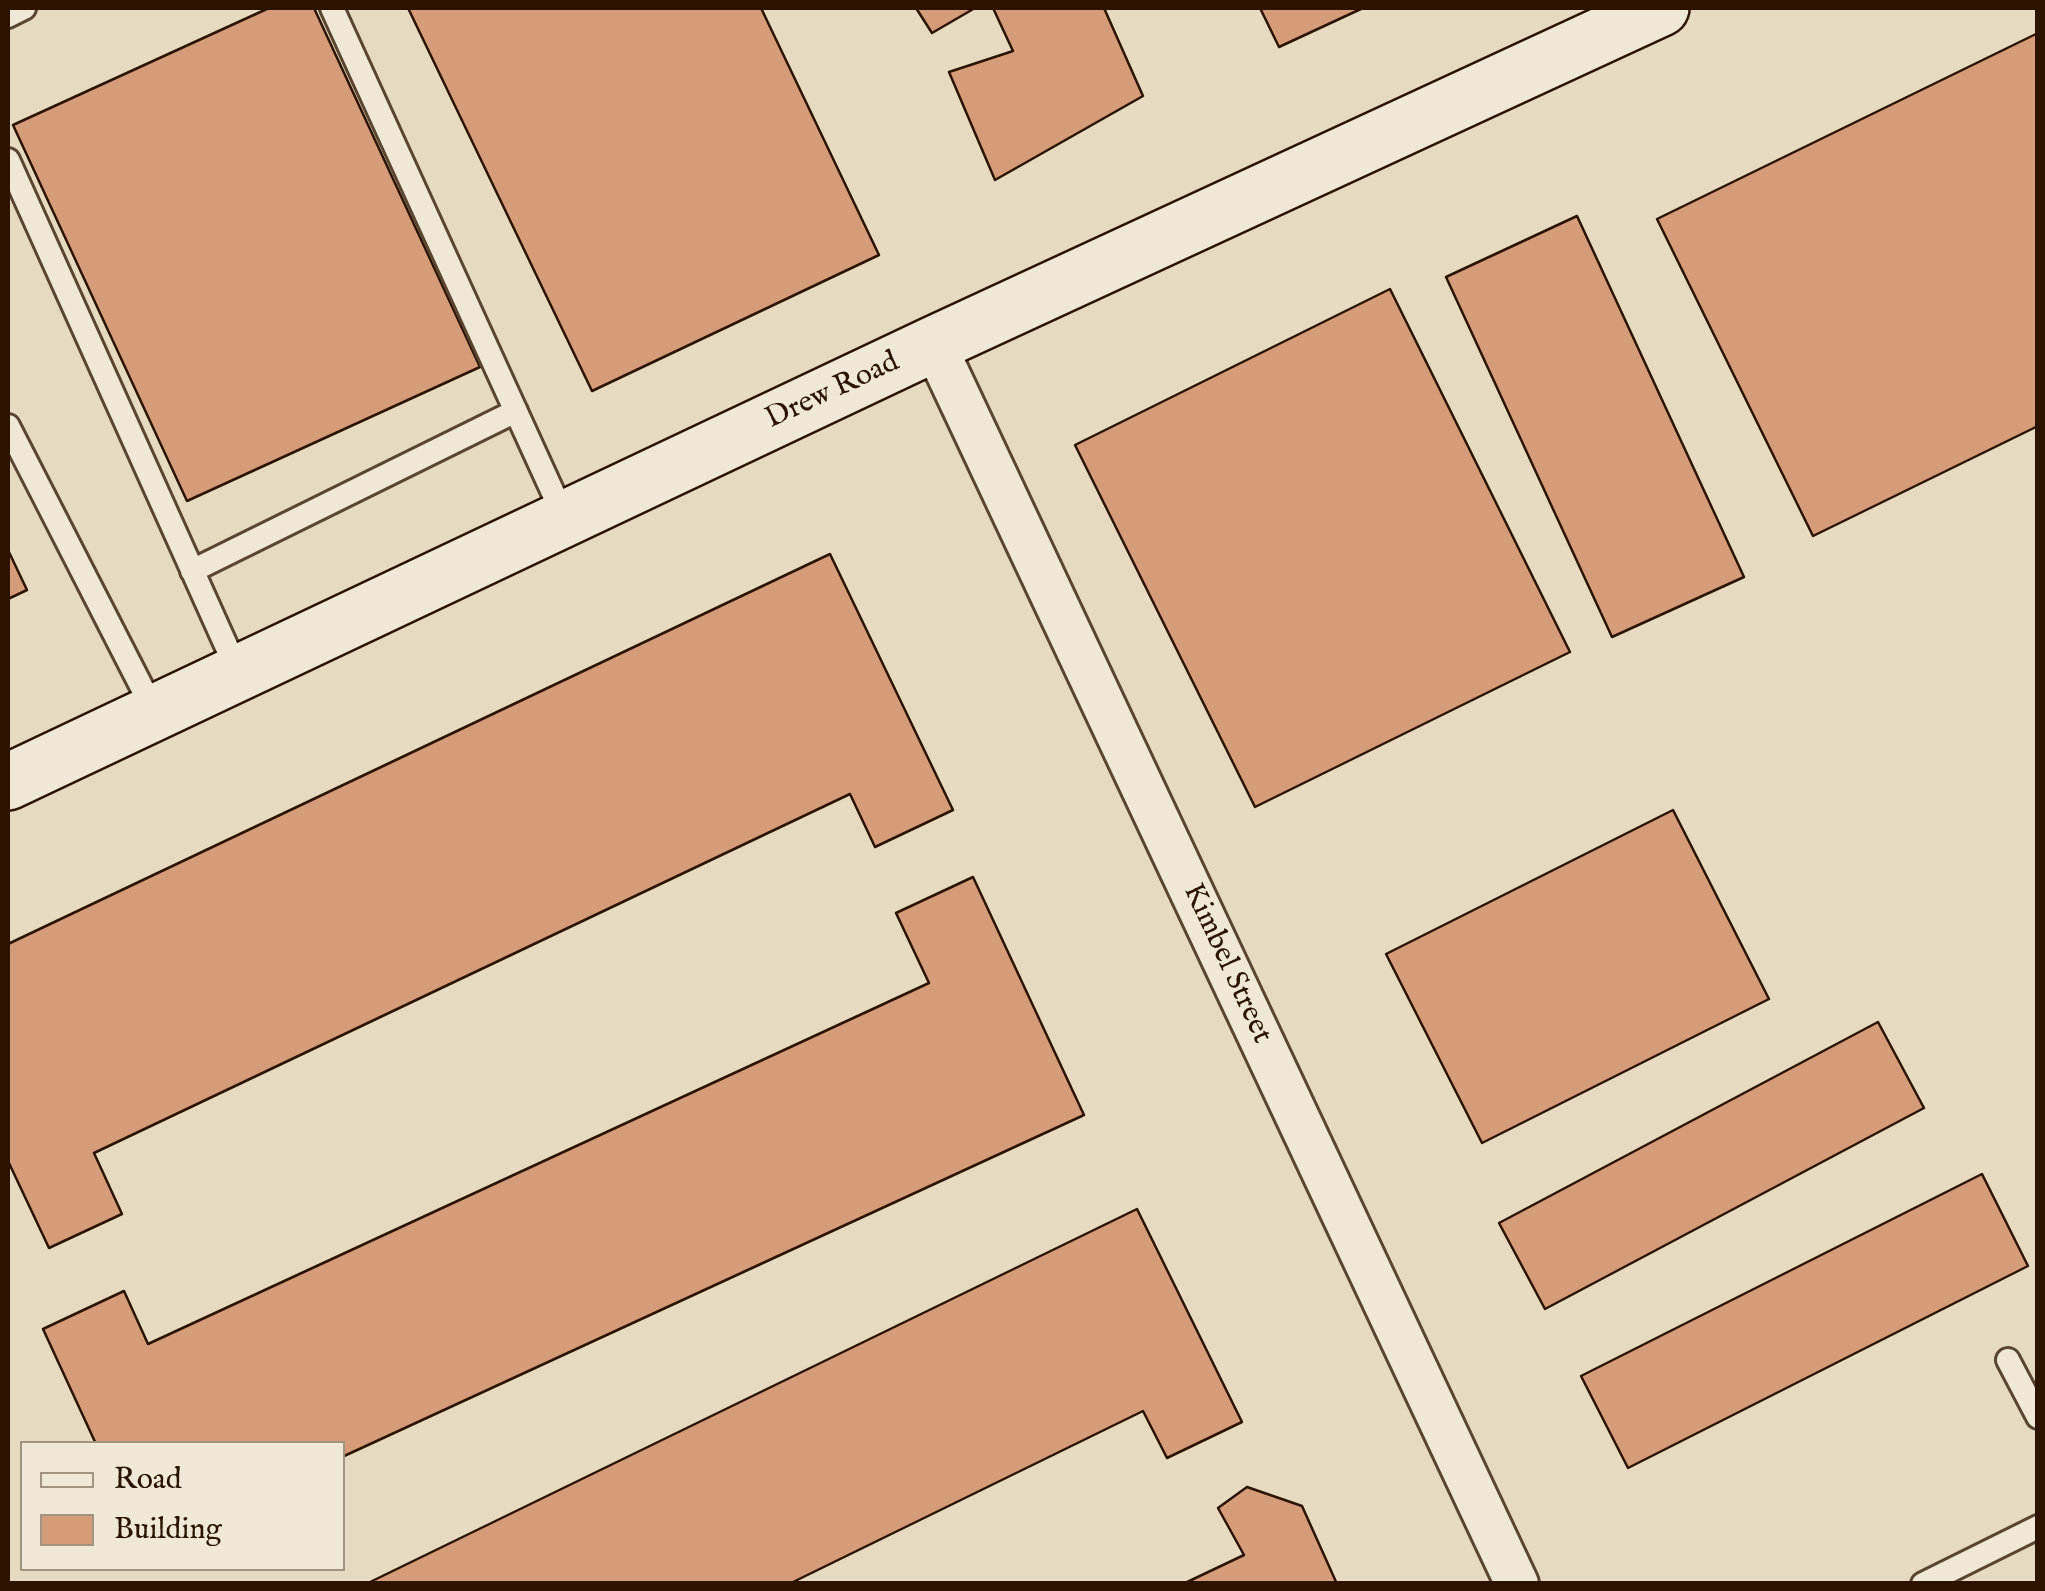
<!DOCTYPE html>
<html>
<head>
<meta charset="utf-8">
<style>
	body { margin:0 }
	#map { position:relative; width:2045px; height:1591px; overflow:hidden; background:#e6dbc0; font-family:"IM FELL English",serif }
	canvas { display:block }
	.frame { position:absolute; inset:0; border:10px solid #2b1300; pointer-events:none }
	.legend { position:absolute; left:20px; top:1441px; width:325px; height:130px; box-sizing:border-box; background:#efe8d6; border:2px solid #a19380; margin:0; padding:12px 18px; list-style:none; font-size:30px; color:#2b1300 }
	.legend li { display:flex; align-items:center; gap:20px; height:50px }
	.legend b { width:50px; border:2px solid #a19380 }
</style>
</head>
<body>
<div id="map">
<canvas width="2045" height="1591"></canvas>
<div class="frame"></div>
<ul class="legend">
<li><b style="height:12px;background:#efe8d6"></b>Road</li>
<li><b style="height:28px;background:#d59c7a"></b>Building</li>
</ul>
</div>
<script>
const g = document.querySelector('canvas').getContext('2d');
g.lineJoin = 'round';
function paint(path, color) {
  g.fillStyle = color;
  g.fill(path, 'evenodd');
}
function toPath(rows) {
  const path = new Path2D();
  for (const r of rows) {
    path.moveTo(r[0], r[1]);
    for (let i = 2; i < r.length; i += 2) path.lineTo(r[i], r[i + 1]);
  }
  return path;
}
function trace(path, color, width, dash) {
  g.strokeStyle = color;
  g.lineWidth = width;
  g.lineCap = dash ? 'butt' : 'round';
  g.setLineDash(dash || []);
  g.stroke(path);
}
function write(font, color, halo, rows, align = 'center') {
  g.font = font + ' "IM FELL English",serif';
  g.lineWidth = 8;
  g.setLineDash([]);
  g.textBaseline = 'middle';
  g.strokeStyle = halo;
  g.fillStyle = color;
  for (const [text, x, y, turn = 0] of rows) {
    g.save();
    g.translate(x, y);
    g.rotate((+turn || 0) * Math.PI / 180);
    g.textAlign = isNaN(turn) ? turn : align;
    if (halo) g.strokeText(text, 0, 0);
    g.fillText(text, 0, 0);
    g.restore();
  }
}
const building = toPath([
	[269,8,314,8,480,367,187,501,13,125,269,8],
	[408,8,761,8,879,255,592,391,408,8],
	[916,8,975,8,932,33,916,8],
	[993,8,1104,8,1143,96,995,180,949,72,1013,51,993,8],
	[1260,8,1363,8,1279,47,1260,8],
	[2038,33,2038,426,1813,536,1657,219,2038,33],
	[1577,216,1744,577,1612,637,1446,277,1577,216],
	[1390,289,1570,652,1255,807,1075,445,1390,289],
	[8,550,27,590,8,599,8,550],
	[830,554,953,810,875,847,850,794,94,1153,122,1214,49,1248,8,1161,8,944,830,554],
	[1673,810,1769,999,1482,1143,1386,954,1673,810],
	[973,877,1084,1115,342,1457,342,1444,96,1444,43,1329,124,1291,148,1344,929,983,896,913,973,877],
	[1878,1022,1924,1108,1545,1309,1499,1223,1878,1022],
	[1982,1174,2028,1266,1628,1468,1581,1376,1982,1174],
	[1137,1209,1242,1422,1167,1458,1143,1411,789,1584,366,1584,1137,1209],
	[1247,1487,1302,1506,1337,1584,1183,1584,1244,1555,1218,1508,1247,1487]
]);
paint(building, '#d59c7a');
trace(building, '#2b1300', 2.5);
const lane = toPath([
	[332,8,565,519],
	[8,16,24,8],
	[8,160,238,672],
	[8,426,155,713],
	[192,571,516,411],
	[2008,1360,2038,1417],
	[1923,1584,2038,1527]
]);
const street = toPath([
	[934,344,1517,1584]
]);
const secondary = toPath([
	[8,782,934,344,1661,8]
]);
trace(lane, '#5a4530', 28);
trace(street, '#5a4530', 48);
trace(secondary, '#2b1300', 60);
trace(lane, '#efe8d6', 22);
trace(street, '#efe8d6', 42);
trace(secondary, '#efe8d6', 55);
write('30px', '#2b1300', '#efe8d6', [
	["Drew Road",833,392,-25],
	["Kimbel Street",1226,964,65]
]);
</script>
</body>
</html>
